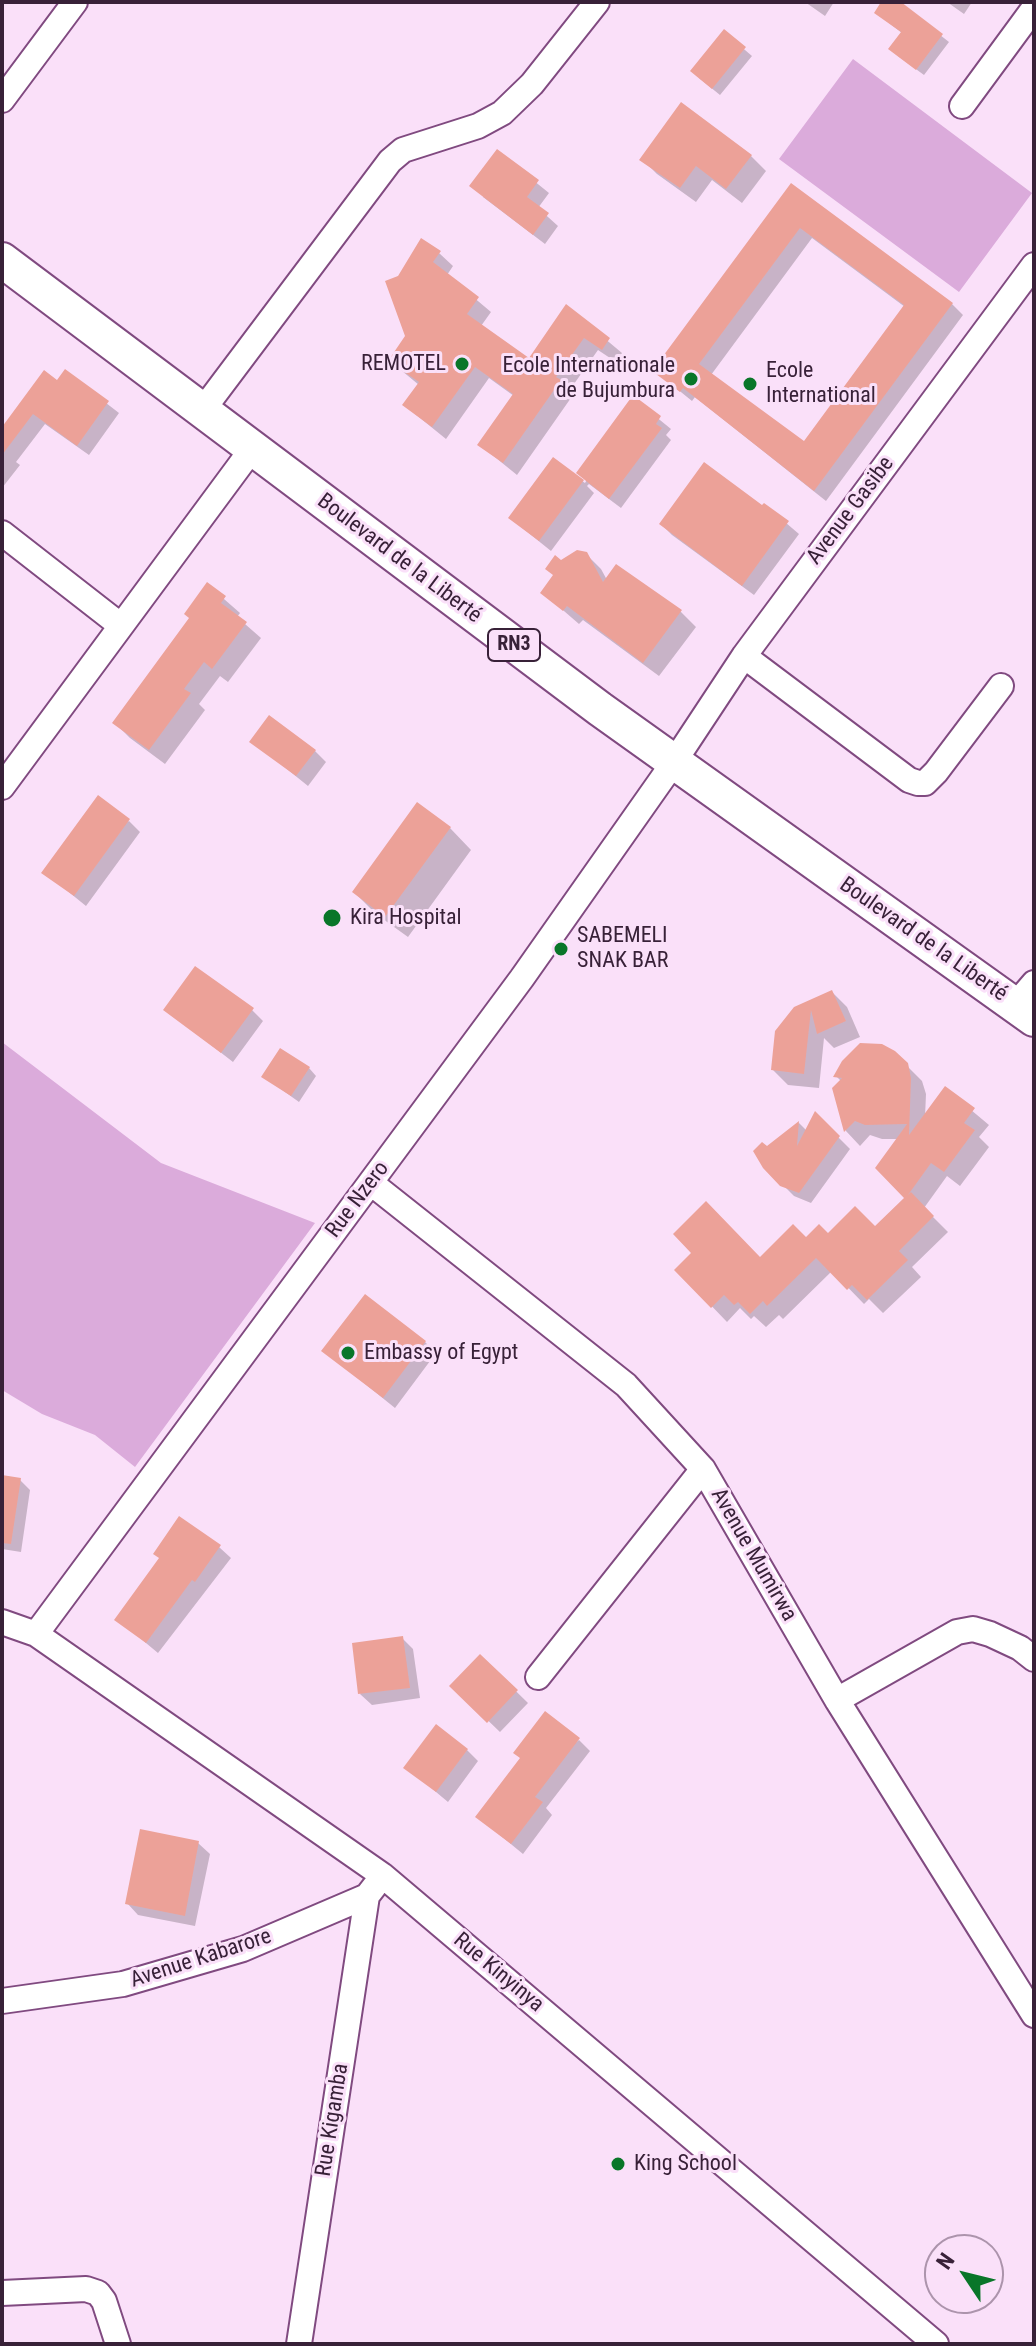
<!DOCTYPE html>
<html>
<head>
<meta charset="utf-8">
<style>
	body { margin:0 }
	#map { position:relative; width:1036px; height:2346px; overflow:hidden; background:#fae0f9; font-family:"Roboto Condensed",sans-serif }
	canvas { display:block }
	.frame { position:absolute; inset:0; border:4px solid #382138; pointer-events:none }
	.north { position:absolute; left:924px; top:2234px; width:80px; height:80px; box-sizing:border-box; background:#fae0f9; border:2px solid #ac94ac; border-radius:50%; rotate:305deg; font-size:22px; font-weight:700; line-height:32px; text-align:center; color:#382138 }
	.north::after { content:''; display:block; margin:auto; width:28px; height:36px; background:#097629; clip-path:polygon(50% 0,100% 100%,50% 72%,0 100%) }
</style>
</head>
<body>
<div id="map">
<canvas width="1036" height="2346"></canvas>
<div class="frame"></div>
<div class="north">N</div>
</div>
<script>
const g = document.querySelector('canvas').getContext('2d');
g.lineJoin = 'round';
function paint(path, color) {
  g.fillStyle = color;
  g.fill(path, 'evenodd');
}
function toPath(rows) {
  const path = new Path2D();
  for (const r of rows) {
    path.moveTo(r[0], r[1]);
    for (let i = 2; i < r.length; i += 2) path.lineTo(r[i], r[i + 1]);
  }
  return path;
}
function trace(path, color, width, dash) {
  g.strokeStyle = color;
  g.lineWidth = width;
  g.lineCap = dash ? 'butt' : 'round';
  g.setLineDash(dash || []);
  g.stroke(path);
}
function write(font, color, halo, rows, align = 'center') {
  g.font = font + ' "Roboto Condensed",sans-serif';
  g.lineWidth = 6;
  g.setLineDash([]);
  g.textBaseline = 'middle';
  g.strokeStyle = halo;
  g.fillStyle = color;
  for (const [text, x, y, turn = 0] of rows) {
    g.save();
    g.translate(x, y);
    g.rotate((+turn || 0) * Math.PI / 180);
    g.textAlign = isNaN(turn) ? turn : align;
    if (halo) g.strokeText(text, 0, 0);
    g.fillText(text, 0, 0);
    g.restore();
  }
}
paint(toPath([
	[853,59,1032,193,959,292,779,159],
	[2,1042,161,1163,315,1223,135,1467,95,1435,42,1414,2,1390]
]), '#dbabdb');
paint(toPath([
	[805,2,834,2,825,16],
	[884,2,898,2,949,42,924,75,898,56,902,33,876,13],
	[947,2,972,2,964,14],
	[724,32,752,56,720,95,699,78],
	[497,151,549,193,538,208,558,226,545,244,483,197],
	[751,156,766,171,742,203,712,180,696,202,657,174,642,159],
	[792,186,952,304,963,315,826,501,695,397,692,401,655,371],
	[812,238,905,307,804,444,711,375],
	[439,253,453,266,447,275,491,312,481,326,529,361,567,307,622,353,616,362,598,350,569,391,573,395,517,475,480,445,514,396,489,378,446,439,404,405,419,385,390,361,408,336,388,282],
	[66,372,119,413,89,455,45,424,16,462,20,465,2,488,2,426,4,428,58,383],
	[633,398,671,429,666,435,671,440,621,508,589,484,587,486,594,493,551,551,510,518,553,460,585,483],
	[765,505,799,534,754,595,672,535,661,524],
	[586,554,601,569,607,580,617,567,681,612,696,627,659,676,583,620,579,624,542,592],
	[208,585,240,613,237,617,261,638,228,682,220,676,199,704,205,710,165,764,130,738,115,723,191,619],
	[252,741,315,751,326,762,308,786],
	[129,821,140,832,86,906,44,872],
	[450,828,471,850,408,937,376,914,354,892],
	[832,992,847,1007,860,1037,834,1048,824,1038,819,1088,788,1085,773,1070,777,1031],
	[166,1010,252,1010,263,1021,233,1062],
	[894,1053,922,1081,926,1094,925,1117,946,1089,989,1125,979,1137,989,1147,960,1186,947,1176,924,1208,948,1232,912,1267,921,1277,883,1313,869,1299,864,1304,832,1271,783,1319,779,1315,766,1327,754,1316,751,1319,740,1308,727,1322,677,1270,760,1259,806,1240,875,1229,907,1198,899,1139,882,1139,870,1135,860,1146,846,1131,834,1089,841,1081,836,1076],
	[309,1068,316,1076,299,1102,264,1077],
	[816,1115,850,1149,811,1203,794,1196,764,1166,767,1149,799,1123,807,1131],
	[425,1342,436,1353,395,1408,324,1351],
	[2,1477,20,1480,30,1490,21,1552,2,1549],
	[219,1547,231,1558,158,1653,117,1619],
	[402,1638,413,1649,420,1698,372,1705,360,1694],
	[480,1656,528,1703,500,1732,452,1686],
	[579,1740,590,1751,546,1808,552,1815,523,1854,478,1817],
	[467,1750,478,1761,448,1802,406,1767],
	[198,1843,210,1854,195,1926,138,1915,127,1903]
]), '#0003');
paint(toPath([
	[881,2,901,2,943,34,916,70,888,49,901,32,874,13],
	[724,29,746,47,712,89,690,71],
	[681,102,752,155,726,189,696,166,680,188,639,160],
	[497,149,539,180,527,197,549,213,533,235,469,186],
	[791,183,953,303,814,491,683,388,680,392,652,371],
	[800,228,904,305,804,441,699,364],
	[421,238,441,251,433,262,479,297,467,314,529,358,566,304,610,338,602,350,584,338,556,377,561,380,503,463,477,445,513,394,475,367,432,427,402,405,419,382,388,361,405,336,385,281,398,276],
	[65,369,109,401,77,446,33,414,2,455,2,427,44,370,57,380],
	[633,395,661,416,656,424,662,428,609,499,576,473],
	[553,457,584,480,539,541,508,518],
	[704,462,762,505,764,503,789,521,742,586,659,524],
	[577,550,587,552,603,582,616,564,682,610,643,663,567,606,563,611,540,593,553,575,545,569,555,555,561,560],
	[207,582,226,596,221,603,247,622,212,669,204,662,184,689,191,693,149,750,112,723,189,618,184,614],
	[269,715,316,750,296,776,249,742],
	[98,795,130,819,74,896,41,873],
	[417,802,451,827,385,917,352,892],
	[195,966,254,1008,221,1053,163,1010],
	[832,990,846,1021,817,1034,811,1010,804,1074,771,1070,775,1031,794,1007],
	[860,1043,882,1044,895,1051,908,1063,911,1078,909,1135,945,1086,975,1108,964,1123,975,1130,944,1172,931,1163,908,1195,911,1192,934,1216,899,1251,908,1260,867,1300,852,1285,847,1290,816,1258,767,1306,763,1301,750,1314,738,1302,734,1305,724,1295,711,1308,674,1270,691,1253,673,1234,706,1201,760,1257,793,1224,806,1237,819,1224,828,1233,855,1206,875,1226,904,1198,875,1168,907,1124,865,1125,855,1121,844,1132,832,1088,842,1078,833,1077,842,1061],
	[280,1048,310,1067,291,1096,261,1077],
	[815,1111,840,1136,799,1193,780,1186,763,1168,753,1151,762,1142,767,1146,799,1121,797,1146],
	[365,1294,426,1341,383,1398,321,1351],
	[2,1475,21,1478,11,1544,2,1543],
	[179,1516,221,1545,195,1582,192,1580,146,1643,114,1620,159,1558,153,1554],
	[403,1636,410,1688,358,1694,352,1643],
	[480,1654,518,1690,487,1723,449,1686],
	[545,1711,580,1738,535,1797,543,1802,511,1844,475,1817,520,1758,513,1753],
	[436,1724,468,1749,436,1792,403,1768],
	[140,1829,199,1841,185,1916,125,1904]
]), '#eca198');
const minor = toPath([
	[2,100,75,2],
	[962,106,1034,8],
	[202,411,390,161,403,150,478,126,502,113,532,84,597,2],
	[2,533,120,625],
	[744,656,909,780,918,783,925,783,936,772,1001,686],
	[2,787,252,449],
	[1015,1005,1034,983],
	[371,1183,626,1385,703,1469,837,1700,1034,2015],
	[2,1622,36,1634,382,1875,936,2344],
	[36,1634,522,978,674,762,744,656,1034,265],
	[538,1677,703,1469],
	[837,1700,957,1632,973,1629,990,1634,1020,1648,1034,1659],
	[2,2001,123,1984,243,1949,367,1896,374,1887],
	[2,2293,86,2289,98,2293,104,2301,118,2344],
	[299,2344,367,1896]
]);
const highway = toPath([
	[2,260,600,709,1034,1019]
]);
trace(minor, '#804a80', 28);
trace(highway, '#804a80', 38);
trace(minor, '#fff', 24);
trace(highway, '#fff', 34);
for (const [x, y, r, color] of [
	[462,364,8,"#097629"],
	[691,379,8,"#097629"],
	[750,384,8,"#097629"],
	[332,918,10,"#097629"],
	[561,949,8,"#097629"],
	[348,1353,8,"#097629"],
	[618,2164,8,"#097629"]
]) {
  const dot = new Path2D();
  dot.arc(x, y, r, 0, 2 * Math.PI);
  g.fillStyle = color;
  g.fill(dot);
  trace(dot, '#fae0f9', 3);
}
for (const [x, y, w] of [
	[514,645,52]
]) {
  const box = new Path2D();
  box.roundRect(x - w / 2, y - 16, w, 32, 6);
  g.fillStyle = '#fae0f9';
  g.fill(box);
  trace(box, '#382138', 2);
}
write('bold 20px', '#382138', null, [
	["RN3",514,645]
]);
write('22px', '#382138', '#fae0f9', [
	["REMOTEL",446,364,"right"],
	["Ecole Internationale",675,366,"right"],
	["de Bujumbura",675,391,"right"],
	["Ecole",766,371],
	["International",766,396],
	["Kira Hospital",350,918],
	["SABEMELI",577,936],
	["SNAK BAR",577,961],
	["Embassy of Egypt",364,1353],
	["King School",634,2164]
], 'left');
write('22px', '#382138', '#fae0f9', [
	["Avenue Gasibe",851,511,-53],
	["Boulevard de la Liberté",399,559,37],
	["Boulevard de la Liberté",923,940,35],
	["Rue Nzero",358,1200,-53],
	["Avenue Mumirwa",753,1555,60],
	["Avenue Kabarore",201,1959,-18],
	["Rue Kinyinya",498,1973,40],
	["Rue Kigamba",333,2120,-81]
]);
</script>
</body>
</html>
